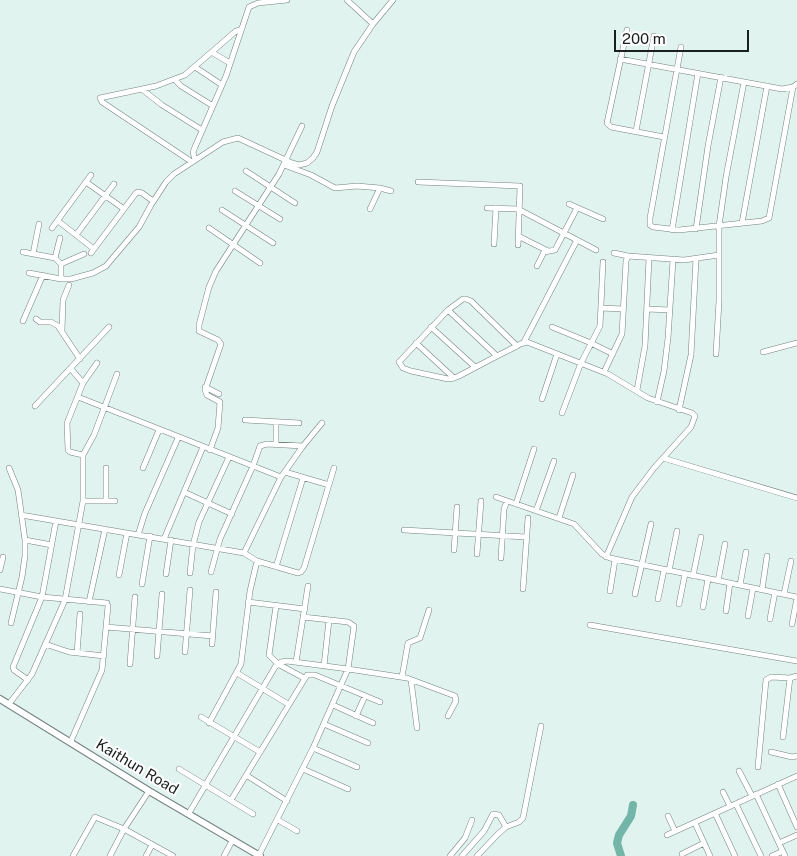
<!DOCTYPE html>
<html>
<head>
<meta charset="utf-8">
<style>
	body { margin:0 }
	#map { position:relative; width:797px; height:856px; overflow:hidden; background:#e1f3ef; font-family:"Public Sans",sans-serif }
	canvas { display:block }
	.scale { position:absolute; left:614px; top:30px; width:135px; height:22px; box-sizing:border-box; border:2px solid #1a201f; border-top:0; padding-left:6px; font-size:15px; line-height:18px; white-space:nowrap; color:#1a201f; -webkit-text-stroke:4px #fff; paint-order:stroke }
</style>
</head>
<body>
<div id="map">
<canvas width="797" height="856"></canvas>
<div class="scale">200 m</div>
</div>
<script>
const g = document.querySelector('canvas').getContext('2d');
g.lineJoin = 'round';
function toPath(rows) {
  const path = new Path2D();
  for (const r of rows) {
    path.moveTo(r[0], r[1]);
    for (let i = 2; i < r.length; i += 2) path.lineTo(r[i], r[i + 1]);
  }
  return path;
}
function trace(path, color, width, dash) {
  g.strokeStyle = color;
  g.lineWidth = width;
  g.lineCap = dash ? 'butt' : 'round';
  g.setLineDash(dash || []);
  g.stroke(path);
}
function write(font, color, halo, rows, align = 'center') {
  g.font = font + ' "Public Sans",sans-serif';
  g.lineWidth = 4;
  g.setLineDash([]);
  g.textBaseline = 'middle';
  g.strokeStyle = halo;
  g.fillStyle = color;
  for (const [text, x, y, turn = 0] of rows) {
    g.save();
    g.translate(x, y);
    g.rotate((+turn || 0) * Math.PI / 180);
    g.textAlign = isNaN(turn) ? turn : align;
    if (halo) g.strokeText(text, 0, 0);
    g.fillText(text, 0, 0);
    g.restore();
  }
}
trace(toPath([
	[621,856,617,843,619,835,631,816,633,805]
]), '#74b5a9', 8);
const minor = toPath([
	[347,0,373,24],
	[627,30,607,123,611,127,664,137],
	[681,47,650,218,650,225,653,227,679,230,762,221,769,218,793,87],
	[213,53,230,63],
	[620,59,782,89,793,87,797,84],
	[195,67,222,85],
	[175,80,181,86,213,106],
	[143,90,162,105,202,130],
	[636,131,654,36],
	[195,160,193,152,195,147,226,76,249,7,258,3,287,0],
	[192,162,102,102,100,98,156,86,185,75,236,31,242,29],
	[284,165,311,175,335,188,357,186,380,188,391,191],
	[246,171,295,203],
	[86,182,124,209],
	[418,182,520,186,518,245],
	[235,191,280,219],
	[569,204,603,219],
	[487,208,518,209,596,250],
	[370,209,380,188],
	[222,210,273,243],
	[58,221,94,249],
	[742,223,767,86],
	[52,228,91,175],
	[209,228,260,263],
	[696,229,708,146,721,77],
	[672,230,698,73],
	[76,235,114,184],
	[518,236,548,251],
	[494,244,496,208],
	[23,252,55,258,61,264,61,279],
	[91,253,136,193,138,192,142,193,153,201],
	[614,253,628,256],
	[33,254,39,224],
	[55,258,60,238],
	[61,264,84,254],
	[537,266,544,252,555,250,577,208],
	[29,273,61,279,71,279,93,273,106,266,139,227,151,205,166,182,174,174,223,142,238,138,292,163,299,165,307,163,313,158,317,152,332,106,354,52,373,24,393,0],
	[601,308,623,309],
	[647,309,670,310],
	[448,310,497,356],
	[36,319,40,322,51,322,58,326,80,359],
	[23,321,43,275],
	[431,327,475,367],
	[552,327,591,343,613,354],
	[62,331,63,300,69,285],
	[524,342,577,240],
	[416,343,454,378],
	[517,346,471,301,466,299,463,299,448,310,399,362,403,368,411,371,448,379,454,378,459,376,497,356,517,346,520,344,527,342,608,374,648,398,692,413,695,416,691,427,654,468,632,497,606,557],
	[763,352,797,343],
	[716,354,719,301,719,226,726,177,744,82],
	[71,369,83,383],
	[604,372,622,334,626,261,628,256,684,260,719,255],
	[205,387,219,394],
	[637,390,645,346,649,258],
	[78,397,281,477],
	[542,399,557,354],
	[657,402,664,371,668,338,673,260],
	[35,406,109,327],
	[679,410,691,355,696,259],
	[562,413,581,363,600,326,603,262],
	[245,420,299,423],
	[276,444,276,422],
	[210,450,218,428,220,402,207,395,205,390,221,344,218,340,199,331,199,325,209,287,216,271,279,174,302,126],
	[83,455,70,452,68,450,67,423,83,383,97,363],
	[663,458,797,498],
	[9,468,18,490,25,540,25,556,22,577,11,623],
	[143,468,159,430],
	[285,472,329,485],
	[184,492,232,514],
	[496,497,574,524,602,554,610,558,797,597],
	[83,501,115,501],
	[106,501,106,468],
	[516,504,534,449],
	[536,511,554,461],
	[21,515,244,553,257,561,298,573,301,572,304,568,334,468],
	[559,518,573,475],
	[404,530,526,537],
	[138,535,145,513,178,438],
	[164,539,203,447],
	[25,540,52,545],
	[454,550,457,507],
	[244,553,281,477,303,446,322,423],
	[477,554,481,501],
	[501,558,504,509,507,501],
	[276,567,303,478],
	[0,570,3,557],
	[669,571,677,531],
	[211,572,220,539,253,466,260,446,267,444,303,446],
	[190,573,193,545,199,522,229,457],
	[166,574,171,540],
	[119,575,127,533],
	[693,576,701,537],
	[718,581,725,544],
	[142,584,150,536],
	[740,585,746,552],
	[0,589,42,597,107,603],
	[523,589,528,518],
	[762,590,767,556],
	[610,591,615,560],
	[635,594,651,524],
	[784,594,791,561],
	[658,599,664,570],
	[89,602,105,529],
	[248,602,305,609],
	[679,604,685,574],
	[276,606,269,655,278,664,304,678],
	[703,607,708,579],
	[726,611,730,583],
	[748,616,753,588],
	[770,619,775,592],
	[792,624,797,598],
	[590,625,797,661],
	[106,627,213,636],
	[45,644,69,652,104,656],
	[212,644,216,592],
	[185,652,190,590],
	[77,653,80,614],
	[157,656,162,594],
	[296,662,308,586],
	[130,664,135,597],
	[324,666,329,620],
	[237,673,288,704],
	[402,677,408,643,420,638,429,610],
	[28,680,14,670,13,667,42,597,56,521],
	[411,680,417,728],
	[9,704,32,674,65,600,83,501,83,455,94,435,117,374],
	[333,705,373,723],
	[356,716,365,696],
	[201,717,260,752],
	[209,723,241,664,250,591,257,561],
	[324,724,368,743],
	[783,737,790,678],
	[71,741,102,670,108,606],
	[313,748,357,767],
	[771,752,792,757,797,756],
	[758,767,766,680,771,677,790,678,797,676],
	[179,769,253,814],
	[303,769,348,789],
	[739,771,752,796],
	[246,775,287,801],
	[778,784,797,827],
	[723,792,730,806],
	[756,794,785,856],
	[231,800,307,675,315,675,380,702],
	[736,804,761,856],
	[189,813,275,667,281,662,287,661,348,669,407,678,455,696,456,701,448,716],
	[715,813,735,856],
	[668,816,675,831],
	[278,820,297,831],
	[695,823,710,856],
	[667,835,797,776],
	[779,843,797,835],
	[682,854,704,843],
	[259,855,313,748,348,669,354,626,348,622,303,617],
	[73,856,95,817,124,829,173,856],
	[110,856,124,829,149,791],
	[146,856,152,845],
	[224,856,232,841],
	[450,856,465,838,472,820],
	[462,856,484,831,493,814,499,815,506,827],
	[477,856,498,834,506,827,519,822,523,818,541,726],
	[772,856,783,851]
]);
const tertiary = toPath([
	[0,699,149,791,260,856]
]);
trace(minor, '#72827f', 6);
trace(tertiary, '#72827f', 8);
trace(minor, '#fff', 5);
trace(tertiary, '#fff', 6);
write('15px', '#1a201f', '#fff', [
	["Kaithun Road",137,767,31]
]);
</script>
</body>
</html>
